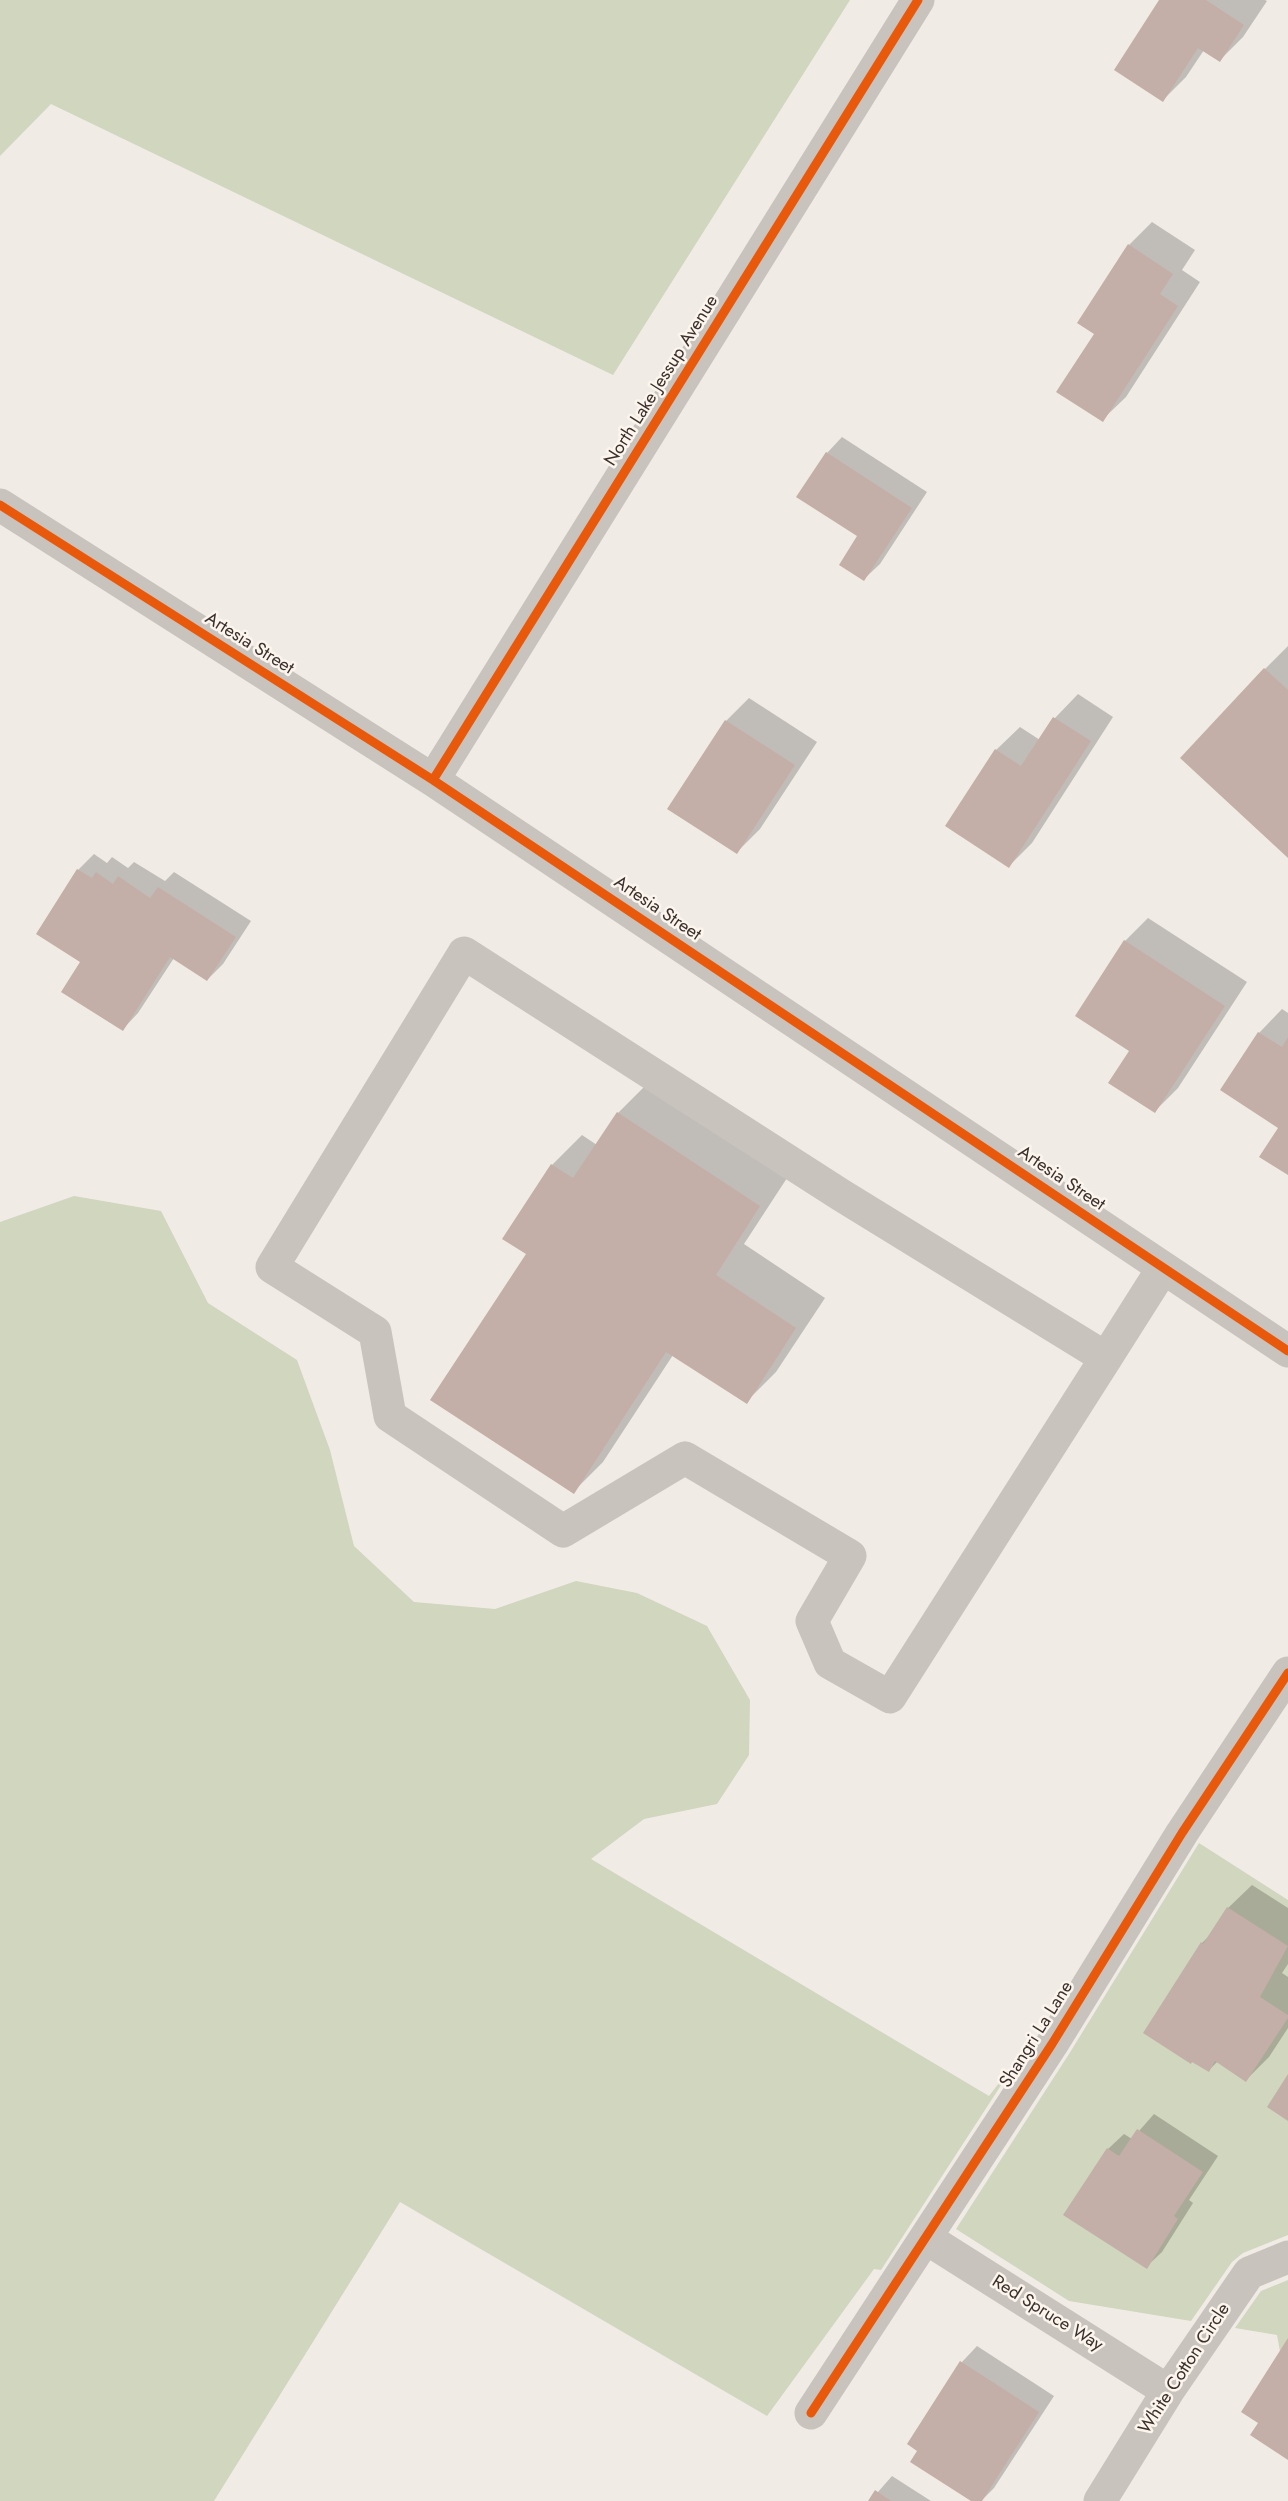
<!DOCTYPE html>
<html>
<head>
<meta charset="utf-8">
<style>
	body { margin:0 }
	canvas { display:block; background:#f0ebe5 }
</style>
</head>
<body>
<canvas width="1288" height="2501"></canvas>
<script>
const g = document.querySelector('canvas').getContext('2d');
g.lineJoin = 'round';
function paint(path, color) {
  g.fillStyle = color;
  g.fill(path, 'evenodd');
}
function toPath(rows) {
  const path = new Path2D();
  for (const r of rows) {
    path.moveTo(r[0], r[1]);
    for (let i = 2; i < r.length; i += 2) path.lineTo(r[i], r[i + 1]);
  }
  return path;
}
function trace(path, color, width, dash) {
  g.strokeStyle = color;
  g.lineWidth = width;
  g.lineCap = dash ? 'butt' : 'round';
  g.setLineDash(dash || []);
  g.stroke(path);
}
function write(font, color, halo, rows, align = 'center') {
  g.font = font + ' Jost,sans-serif';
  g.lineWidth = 5;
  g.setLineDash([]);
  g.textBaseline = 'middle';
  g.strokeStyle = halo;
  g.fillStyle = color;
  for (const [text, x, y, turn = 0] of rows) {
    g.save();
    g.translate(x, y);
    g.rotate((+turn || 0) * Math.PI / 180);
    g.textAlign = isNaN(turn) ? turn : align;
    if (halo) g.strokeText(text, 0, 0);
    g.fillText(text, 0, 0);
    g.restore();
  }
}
paint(toPath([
	[0,0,850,0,613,375,51,104,0,156],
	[74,1196,161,1211,208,1303,297,1360,330,1450,354,1546,414,1602,495,1609,576,1581,637,1593,707,1626,750,1700,749,1755,717,1804,644,1819,591,1859,989,2096,1022,2053,881,2270,874,2269,767,2416,400,2202,214,2501,0,2501,0,1222],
	[1199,1843,1288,1900,1288,2235,1243,2253,1232,2262,1191,2321,1069,2301,956,2229,1069,2054],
	[1288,2280,1288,2395,1277,2335,1235,2328,1261,2291]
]), '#d1d6bf');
paint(toPath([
	[1161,0,1265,0,1267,1,1243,37,1220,60,1204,50,1186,77,1163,100],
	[1152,222,1195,250,1182,270,1200,282,1126,397,1102,420,1096,333,1129,245],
	[842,437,927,492,880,564,864,579,859,536,827,453],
	[1288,646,1288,856,1265,669],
	[1078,694,1113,717,1032,843,1009,866,947,826,996,750,1020,727,1040,740,1055,718],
	[749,698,817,742,760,829,737,852,726,721],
	[94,854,107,863,112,857,128,868,134,862,165,881,174,872,251,921,223,964,207,980,174,958,138,1013,123,1029,82,962,38,933,78,870],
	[1148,918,1247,982,1178,1088,1155,1111,1131,1050,1125,941],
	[1282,1009,1288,1013,1288,1174,1259,1033],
	[648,1083,789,1175,744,1244,825,1298,776,1372,746,1402,673,1355,603,1462,573,1492,528,1254,552,1165,582,1135,597,1145,618,1113],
	[1252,1885,1288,1908,1288,1964,1282,1973,1288,1977,1288,2028,1269,2057,1246,2080,1218,2061,1209,2070,1202,1943,1212,1933,1228,1908],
	[1154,2114,1218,2156,1189,2200,1193,2203,1162,2252,1146,2267,1108,2149,1124,2134,1132,2139],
	[977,2346,1054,2396,994,2488,981,2501,973,2501,962,2362],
	[892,2476,931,2501,870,2501]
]), '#0003');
paint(toPath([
	[1159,0,1206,0,1244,25,1220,62,1198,48,1163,102,1114,70],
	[1128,244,1173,274,1160,294,1178,306,1103,422,1056,392,1094,334,1077,323],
	[826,452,912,508,864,581,839,565,857,536,796,497],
	[1264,668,1288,690,1288,858,1180,758],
	[1053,717,1091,741,1009,868,945,826,995,749,1021,766],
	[725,720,795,765,737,854,667,809],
	[77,869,92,878,96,872,113,884,118,876,150,898,158,887,236,937,207,981,170,957,123,1031,61,992,80,962,36,934],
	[1124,940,1225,1006,1155,1113,1108,1083,1129,1051,1075,1016],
	[1258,1032,1282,1047,1288,1037,1288,1175,1259,1157,1278,1128,1220,1090],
	[617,1112,760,1206,716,1275,796,1328,747,1404,666,1352,574,1494,430,1400,526,1254,502,1239,551,1164,573,1178],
	[1227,1907,1288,1946,1260,1997,1288,2015,1288,2018,1246,2082,1215,2061,1209,2072,1192,2062,1191,2064,1143,2033,1201,1942,1203,1944],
	[1288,2074,1288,2121,1267,2107],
	[1137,2129,1203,2172,1174,2216,1178,2219,1147,2269,1063,2215,1107,2148,1119,2156],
	[1288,2338,1288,2460,1250,2435,1258,2423,1241,2412],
	[960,2361,1039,2412,982,2501,971,2501,910,2462,917,2451,907,2444],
	[875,2490,891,2501,868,2501]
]), '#c3afa7');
trace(toPath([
	[0,505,433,780,1288,1351],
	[433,780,918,0],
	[1106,1358,841,1195,464,953,272,1267,375,1332,390,1416,563,1531,685,1458,850,1556,812,1621,830,1663,890,1697,1106,1358,1163,1268],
	[926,2238,1168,2391],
	[811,2413,1052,2044,1182,1833,1288,1673],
	[1100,2501,1168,2391,1249,2273,1288,2257]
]), '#c9c3be', 33);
trace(toPath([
	[0,505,433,780,1288,1351],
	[433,780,918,0],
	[811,2413,1052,2044,1182,1833,1288,1673]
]), '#e8590c', 9);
write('18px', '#3b302b', '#fbf5ee', [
	["North Lake Jessup Avenue",662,381,-58],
	["Artesia Street",249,644,32],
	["Artesia Street",657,909,34],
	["Artesia Street",1061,1179,34],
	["Shangri La Lane",1037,2035,-58],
	["Red Spruce Way",1047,2314,32],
	["White Cotton Circle",1185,2369,-57]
]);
</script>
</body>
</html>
